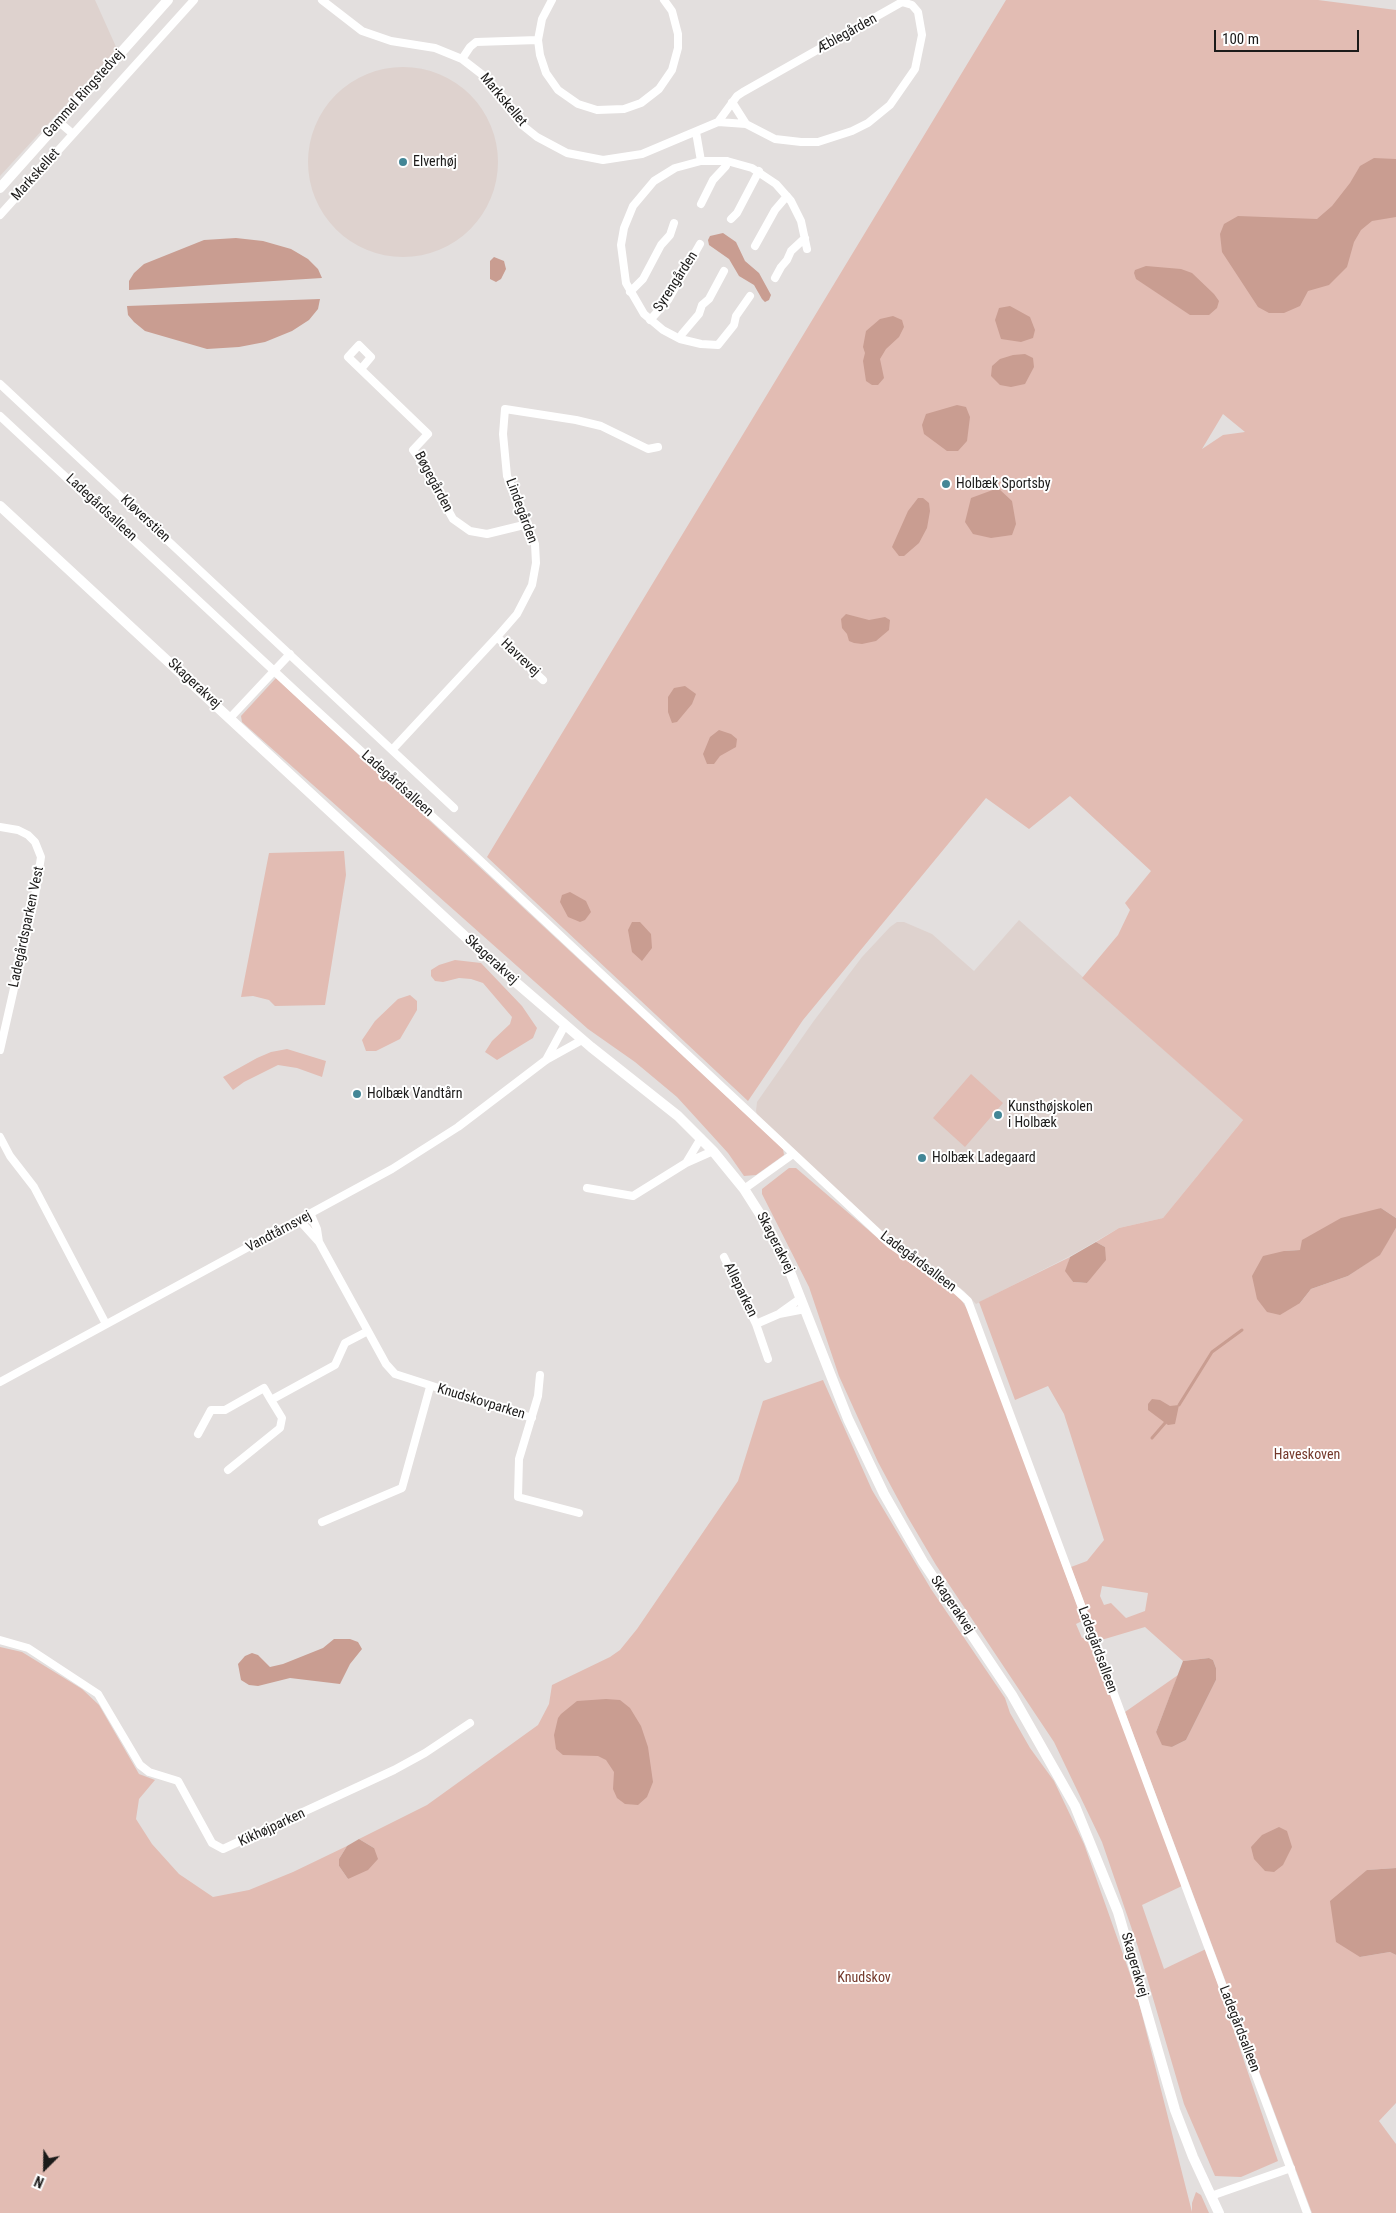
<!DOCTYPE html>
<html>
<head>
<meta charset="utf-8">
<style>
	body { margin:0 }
	#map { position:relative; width:1396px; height:2213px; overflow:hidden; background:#e3dfde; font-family:"Roboto Condensed",sans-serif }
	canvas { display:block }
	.north { position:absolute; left:20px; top:2143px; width:50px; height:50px; -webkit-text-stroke:4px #fff; paint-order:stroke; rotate:203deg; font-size:14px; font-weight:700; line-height:20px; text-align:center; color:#1c1b1a }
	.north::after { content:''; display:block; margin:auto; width:18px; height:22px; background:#1c1b1a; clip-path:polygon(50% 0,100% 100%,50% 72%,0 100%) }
	.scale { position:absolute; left:1214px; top:30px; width:145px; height:22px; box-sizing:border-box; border:2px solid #1c1b1a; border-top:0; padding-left:6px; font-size:15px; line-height:18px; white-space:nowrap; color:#1c1b1a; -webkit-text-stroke:4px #fff; paint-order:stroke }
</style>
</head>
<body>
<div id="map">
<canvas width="1396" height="2213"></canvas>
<div class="north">N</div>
<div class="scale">100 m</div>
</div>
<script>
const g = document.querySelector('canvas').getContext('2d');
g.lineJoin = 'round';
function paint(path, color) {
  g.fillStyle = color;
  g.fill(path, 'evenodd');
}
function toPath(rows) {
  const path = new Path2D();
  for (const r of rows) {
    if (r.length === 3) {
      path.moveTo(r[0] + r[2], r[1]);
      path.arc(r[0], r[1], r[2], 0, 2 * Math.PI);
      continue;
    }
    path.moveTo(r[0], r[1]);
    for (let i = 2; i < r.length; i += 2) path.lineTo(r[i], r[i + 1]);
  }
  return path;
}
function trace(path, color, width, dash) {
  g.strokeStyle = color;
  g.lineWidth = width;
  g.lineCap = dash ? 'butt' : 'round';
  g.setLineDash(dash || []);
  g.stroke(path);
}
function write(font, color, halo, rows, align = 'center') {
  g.font = font + ' "Roboto Condensed",sans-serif';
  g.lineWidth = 4;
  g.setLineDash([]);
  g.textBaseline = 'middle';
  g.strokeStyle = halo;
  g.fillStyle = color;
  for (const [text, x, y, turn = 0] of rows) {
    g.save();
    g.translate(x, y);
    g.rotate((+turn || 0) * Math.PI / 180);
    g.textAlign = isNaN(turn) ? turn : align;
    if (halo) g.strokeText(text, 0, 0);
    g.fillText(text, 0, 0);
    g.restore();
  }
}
paint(toPath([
	[0,0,95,0,117,49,0,176],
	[403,162,95],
	[1019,920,1243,1120,1163,1218,1119,1228,1074,1254,976,1304,964,1291,892,1241,759,1120,756,1111,757,1102,813,1022,862,957,890,927,897,922,904,922,932,934,974,971]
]), '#ded2ce');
paint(toPath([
	[1006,0,1318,0,1396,10,1396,1218,1381,1208,1300,1250,1284,1251,1300,1303,1311,1289,1348,1276,1379,1255,1396,1228,1396,1868,1367,1870,1360,1957,1390,1952,1396,1955,1396,2103,1379,2121,1396,2144,1396,2213,1312,2213,1125,1712,1178,1675,1156,1732,1172,1747,1186,1740,1216,1680,1216,1668,1213,1660,1209,1658,1183,1661,1145,1627,1098,1641,1071,1567,1087,1561,1104,1540,1064,1414,1048,1386,1015,1400,979,1302,1070,1257,1066,1271,1073,1282,1087,1283,1105,1247,1096,1242,1119,1228,1163,1218,1243,1120,1082,978,1118,935,1130,910,1125,903,1151,871,1070,796,1029,829,986,798,803,1020,748,1101,487,857],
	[1223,414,1245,432,1223,435,1202,449],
	[1102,1586,1148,1593,1145,1611,1126,1618,1111,1603,1104,1605,1100,1596],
	[276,678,783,1149,784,1155,756,1175,744,1176,728,1153,677,1097,635,1062,588,1029,242,722,241,716],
	[344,851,346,875,325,1005,275,1006,269,1000,253,996,241,997,269,853],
	[455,960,481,963,522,1006,537,1028,533,1038,497,1060,485,1052,492,1041,510,1024,512,1017,483,983,471,979,459,978,443,982,435,981,431,976,431,970,439,965],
	[410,995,417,1001,417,1010,400,1039,376,1051,366,1051,362,1040,375,1021,398,999],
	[287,1049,326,1061,322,1077,297,1068,278,1065,244,1082,233,1090,223,1077,257,1058,271,1052],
	[971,1074,1003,1103,965,1147,933,1118],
	[789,1168,796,1168,887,1246,957,1293,969,1312,1077,1605,1082,1621,1076,1624,1082,1638,1089,1636,1182,1886,1142,1905,1164,1969,1206,1949,1278,2161,1241,2177,1215,2176,1184,2104,1138,1947,1102,1842,1054,1742,936,1565,907,1516,878,1462,839,1376,809,1287,762,1194,762,1189],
	[823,1380,872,1490,931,1589,1005,1698,1010,1713,1030,1748,1054,1781,1084,1844,1136,1991,1192,2212,1192,2203,1196,2192,1201,2195,1209,2213,0,2213,0,1647,22,1652,82,1689,99,1705,139,1774,155,1780,139,1799,136,1819,152,1844,179,1874,213,1897,249,1890,293,1872,347,1846,339,1859,339,1866,348,1879,374,1848,359,1839,427,1805,538,1725,549,1704,552,1685,610,1657,620,1650,637,1629,738,1481,763,1401]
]), '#e2bcb3');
paint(toPath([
	[1374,158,1396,159,1396,217,1372,221,1361,230,1354,242,1347,267,1329,285,1308,291,1300,306,1284,313,1269,313,1258,307,1222,252,1220,234,1224,224,1238,216,1317,219,1332,206,1350,183,1360,166],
	[723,233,736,242,745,261,759,273,771,295,769,300,765,302,762,299,754,285,739,276,729,259,709,245,708,240,710,236],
	[236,238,263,241,291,249,308,259,318,269,322,278,129,290,129,281,134,273,144,264,204,240],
	[494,257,504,261,506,269,501,279,496,282,490,279,490,261],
	[1146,266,1181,269,1192,273,1214,294,1219,301,1217,308,1209,315,1190,315,1136,279,1134,273,1135,270],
	[320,299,318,309,309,320,292,331,265,342,239,347,207,349,145,331,134,322,128,315,127,306],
	[1010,306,1030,317,1035,330,1033,338,1021,342,1001,339,995,320,999,308],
	[893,316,902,320,904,327,899,337,886,349,880,359,884,378,878,385,872,385,866,381,863,361,865,353,863,347,866,331,880,319],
	[1025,354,1033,358,1034,367,1025,384,1011,387,1000,385,991,376,992,366,1000,359,1013,355],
	[957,405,966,407,970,417,967,441,958,451,947,451,924,434,922,425,926,414],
	[998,488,1012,501,1016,524,1012,535,991,538,973,534,965,522,971,498],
	[918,498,923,498,929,503,930,511,927,528,919,543,904,556,899,556,892,547,908,511],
	[846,614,869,620,885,617,890,620,889,630,876,641,862,644,854,643,849,641,847,634,842,628,841,619],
	[685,686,696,694,692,704,677,722,672,723,668,712,668,697,674,688],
	[719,730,731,734,737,739,736,747,720,756,714,764,707,764,703,754,710,737],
	[570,892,586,901,591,912,585,920,580,922,568,917,560,902,562,895],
	[632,922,640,922,651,934,652,948,642,961,632,952,628,930],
	[1381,1208,1396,1218,1396,1228,1380,1255,1348,1276,1311,1289,1300,1303,1280,1315,1267,1312,1257,1299,1252,1276,1263,1256,1284,1251,1300,1250,1302,1240,1341,1218],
	[1096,1242,1105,1247,1106,1260,1087,1283,1073,1282,1065,1271,1070,1257],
	[1152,1399,1160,1400,1170,1406,1179,1405,1175,1424,1168,1425,1148,1410,1148,1404],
	[334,1639,350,1639,358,1642,362,1649,350,1664,340,1684,290,1678,258,1686,249,1685,241,1680,238,1664,245,1656,252,1653,258,1655,270,1667,283,1664,323,1648],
	[1209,1658,1213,1660,1216,1668,1216,1680,1186,1740,1172,1747,1162,1745,1156,1732,1183,1661],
	[606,1699,620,1700,630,1708,641,1726,648,1747,653,1782,647,1797,638,1805,625,1804,617,1798,613,1789,614,1772,606,1760,598,1756,563,1755,556,1749,554,1735,558,1718,561,1714,577,1701],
	[1279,1827,1287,1831,1292,1847,1283,1865,1274,1872,1265,1871,1254,1859,1251,1847,1262,1835],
	[359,1839,374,1848,378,1859,368,1870,348,1879,339,1866,339,1859,347,1846],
	[1396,1868,1396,1955,1390,1952,1360,1957,1336,1942,1330,1901,1367,1870]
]), '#c99d91');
trace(toPath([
	[1179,1405,1212,1352,1242,1330],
	[1152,1438,1165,1423]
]), '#c99d91', 3);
trace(toPath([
	[322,0,362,31,391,41,435,48,462,59,484,76,522,125,537,137,567,153,603,160,642,154,718,122,746,124,775,139,801,142,818,142,852,131,868,123,890,105,915,69,922,35,918,12,912,5,902,2,743,92,737,96,718,122],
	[538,40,540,55,546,73,558,90,578,104,597,110,624,109,641,103,659,89,672,70,678,48,678,34,672,11,664,0],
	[462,59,470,47,476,42,538,40,542,19,552,0],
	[732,102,746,124],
	[59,122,73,134],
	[696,132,701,161],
	[701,204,713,180,726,166,727,161],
	[0,215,194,0],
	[731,219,737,213,759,171],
	[755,246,775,210,787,196],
	[775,278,781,267,787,260,791,251,805,238],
	[630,292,643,279,661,245,670,235,674,223],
	[750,296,736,316,734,325,718,345,701,344,680,339,663,330,644,314,626,283,621,245,624,228,633,206,654,181,675,168,701,161,727,161,752,168,776,184,791,201,801,221,807,249],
	[650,320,668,300,700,244],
	[680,339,682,334,699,314,702,305,709,299,724,271],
	[361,369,371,357,359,345,348,357,428,434,413,450,421,461,453,519,470,531,487,534,528,524],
	[0,384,454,808],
	[0,416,301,696,470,851,890,1244,957,1291,968,1301,1307,2213],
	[497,637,543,680],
	[230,718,290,654],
	[392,750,497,637,517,614,532,585,536,563,535,544,507,476,503,434,505,409,576,420,601,426,648,449,658,447],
	[0,827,18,830,28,835,35,842,41,857,35,896,0,1050],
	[546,1060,565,1025],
	[0,1137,10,1156,34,1187,106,1324],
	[686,1163,701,1138],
	[587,1188,633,1196,686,1163,713,1151],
	[744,1189,793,1154],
	[311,1215,317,1229,319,1242],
	[300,1221,319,1242,386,1364,395,1374,532,1418],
	[724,1257,756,1324,768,1359],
	[780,1313,801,1298],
	[756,1324,779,1314,805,1309],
	[540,1375,538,1396,519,1459,518,1497,579,1513],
	[0,1382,392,1169,458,1127,546,1060,582,1040],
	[198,1434,211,1410,225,1410,264,1388,271,1400,335,1365,345,1343,368,1331],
	[228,1470,280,1428,282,1418,271,1400],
	[322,1522,402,1488,430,1387],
	[0,1640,28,1648,98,1694,140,1765,149,1772,178,1781,212,1843,223,1849,394,1770,425,1753,470,1723],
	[1211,2196,1291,2168]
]), '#fff', 8);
trace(toPath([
	[0,188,168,0],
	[0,506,498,967,591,1047,678,1116,713,1151,744,1189,765,1222,787,1264,848,1419,884,1494,923,1562,1012,1695,1075,1806,1118,1912,1175,2110,1193,2157,1219,2213]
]), '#fff', 10);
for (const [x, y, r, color] of [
	[403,162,5,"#438696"],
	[946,484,5,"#438696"],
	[357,1094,5,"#438696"],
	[998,1115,5,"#438696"],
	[922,1158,5,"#438696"]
]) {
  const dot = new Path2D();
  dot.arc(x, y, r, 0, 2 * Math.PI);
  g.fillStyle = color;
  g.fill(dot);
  trace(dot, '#fff', 2);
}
write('14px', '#1c1b1a', '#fff', [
	["Æblegården",847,34,-29],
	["Gammel Ringstedvej",84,94,-48],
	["Markskellet",503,100,50],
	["Markskellet",36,175,-48],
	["Syrengården",676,282,-57],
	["Bøgegården",433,482,62],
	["Ladegårdsalleen",101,508,43],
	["Lindegården",521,511,70],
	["Kløverstien",145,519,43],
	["Havrevej",520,658,43],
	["Skagerakvej",194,684,43],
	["Ladegårdsalleen",397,784,42],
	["Ladegårdsparken Vest",27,927,-78],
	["Skagerakvej",491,960,42],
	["Vandtårnsvej",279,1232,-28],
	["Skagerakvej",775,1243,63],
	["Ladegårdsalleen",918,1262,37],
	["Alleparken",740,1290,64],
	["Knudskovparken",481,1402,17],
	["Skagerakvej",952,1605,56],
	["Ladegårdsalleen",1097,1650,70],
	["Kikhøjparken",272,1828,-25],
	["Skagerakvej",1134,1965,74],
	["Ladegårdsalleen",1239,2029,69]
]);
write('14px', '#1c1b1a', '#fff', [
	["Elverhøj",413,162],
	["Holbæk Sportsby",956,484],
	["Holbæk Vandtårn",367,1094],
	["Kunsthøjskolen",1008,1107],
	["i Holbæk",1008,1123],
	["Holbæk Ladegaard",932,1158]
], 'left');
write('14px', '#74392b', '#fff', [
	["Haveskoven",1307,1455],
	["Knudskov",864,1978]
]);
</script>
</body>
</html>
